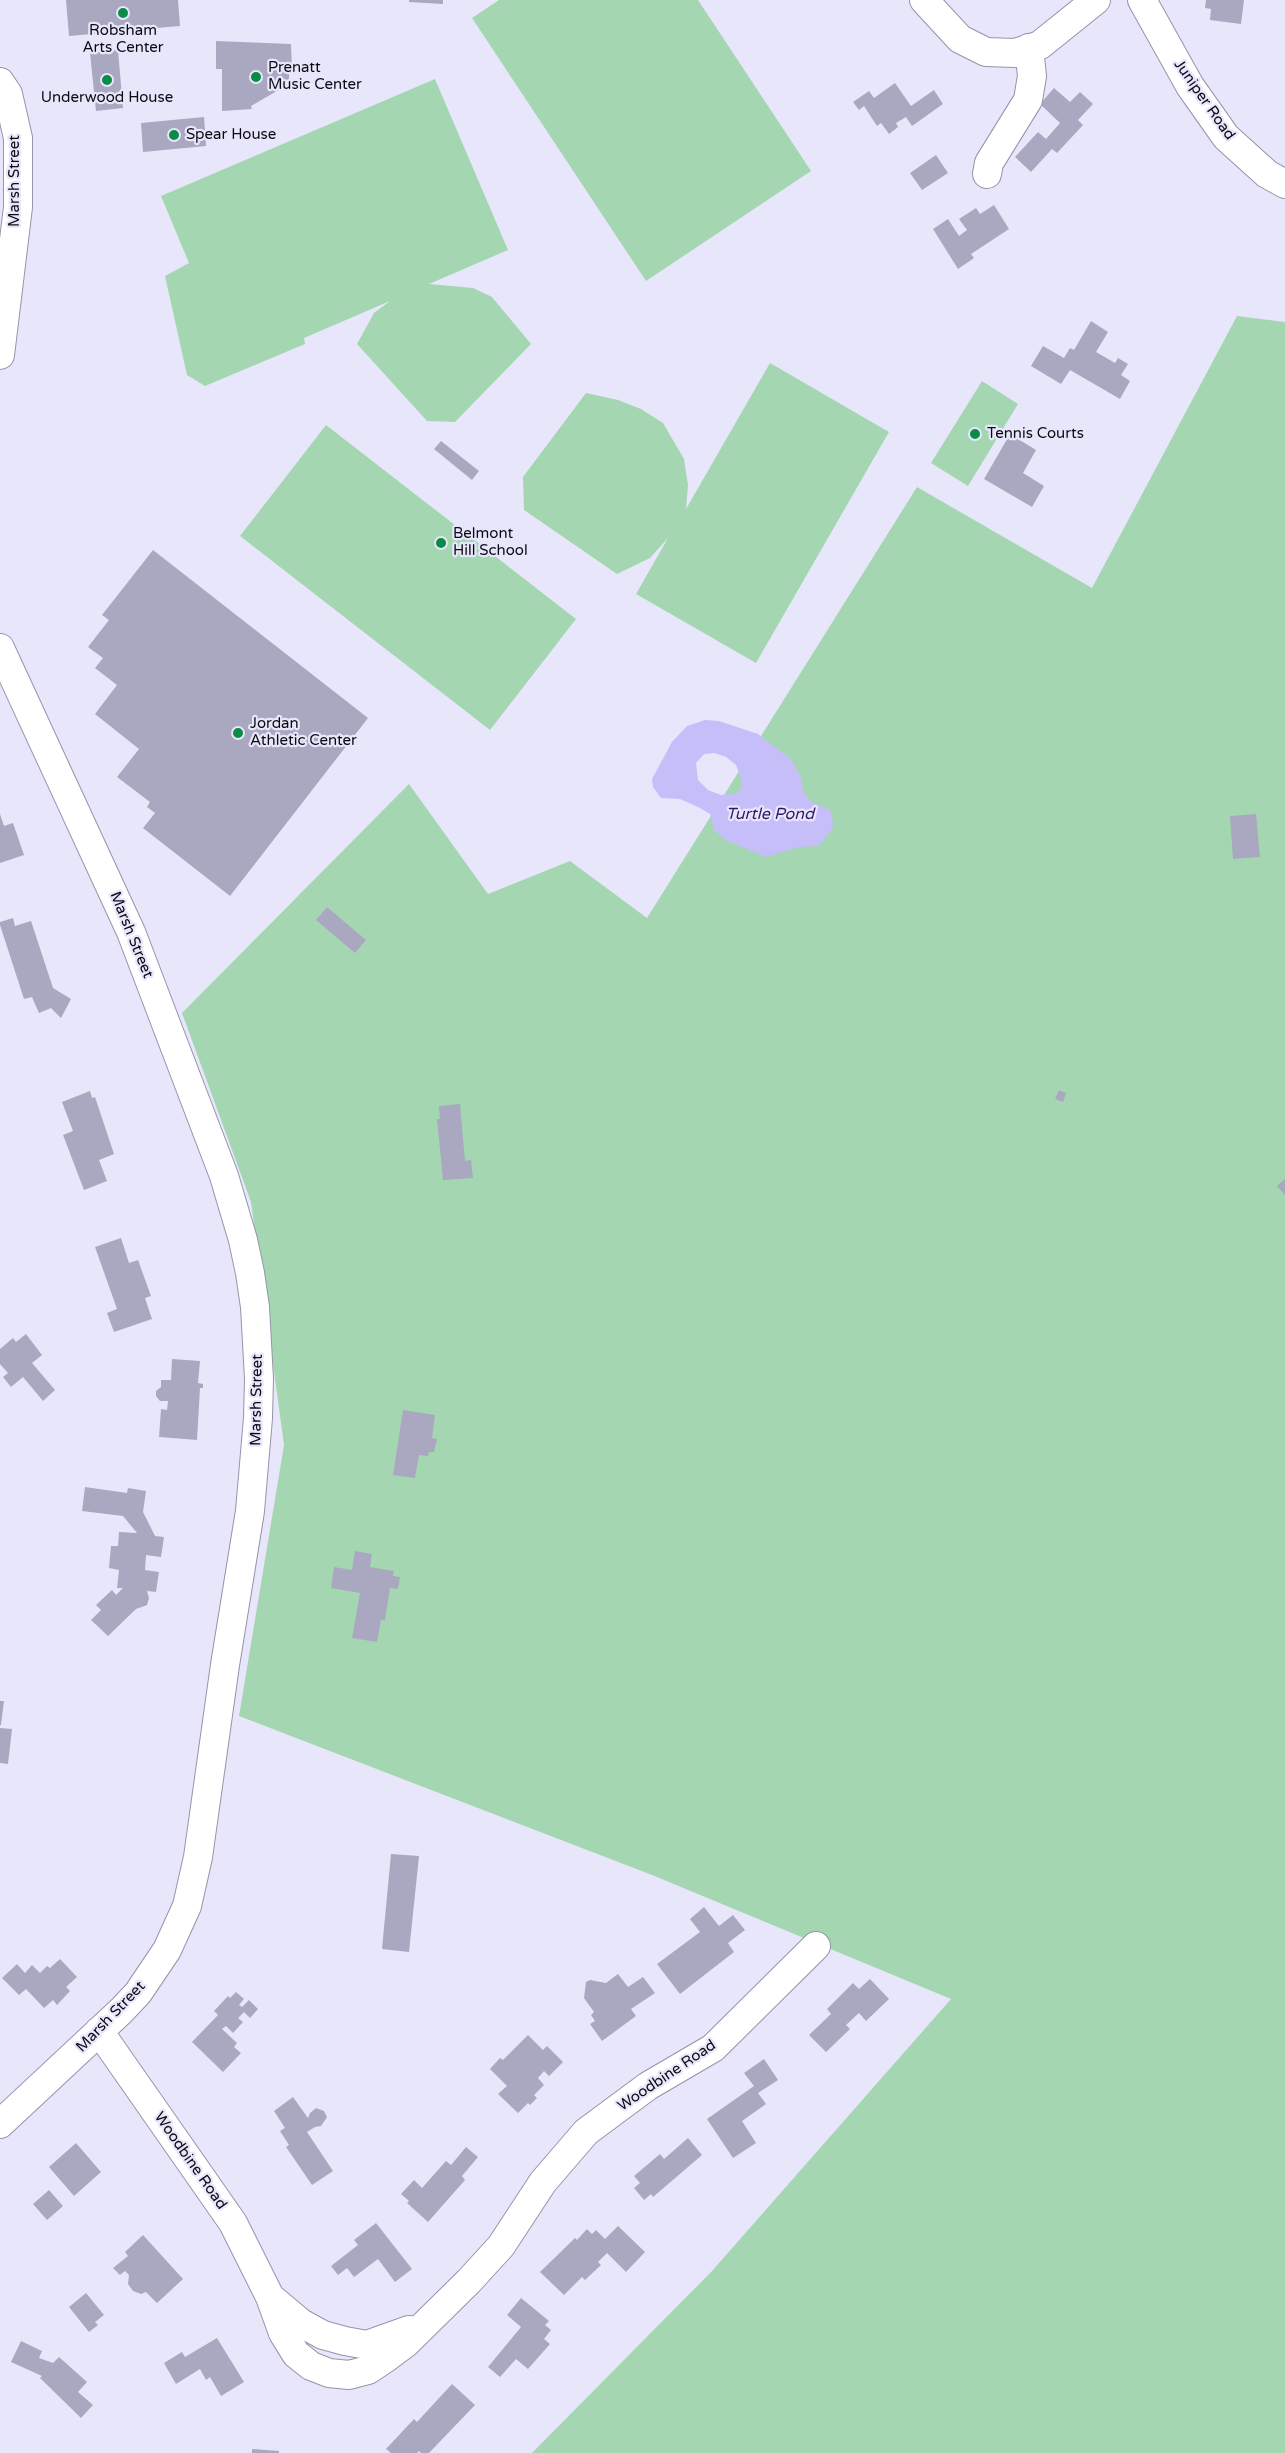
<!DOCTYPE html>
<html>
<head>
<meta charset="utf-8">
<style>
	body { margin:0 }
	canvas { display:block; background:#e8e6fb }
</style>
</head>
<body>
<canvas width="1285" height="2453"></canvas>
<script>
const g = document.querySelector('canvas').getContext('2d');
g.lineJoin = 'round';
function paint(path, color) {
  g.fillStyle = color;
  g.fill(path, 'evenodd');
}
function toPath(rows) {
  const path = new Path2D();
  for (const r of rows) {
    path.moveTo(r[0], r[1]);
    for (let i = 2; i < r.length; i += 2) path.lineTo(r[i], r[i + 1]);
  }
  return path;
}
function trace(path, color, width, dash) {
  g.strokeStyle = color;
  g.lineWidth = width;
  g.lineCap = dash ? 'butt' : 'round';
  g.setLineDash(dash || []);
  g.stroke(path);
}
function write(font, color, halo, rows, align = 'center') {
  g.font = font + ' "Varela Round",sans-serif';
  g.lineWidth = 4.5;
  g.setLineDash([]);
  g.textBaseline = 'middle';
  g.strokeStyle = halo;
  g.fillStyle = color;
  for (const [text, x, y, turn = 0] of rows) {
    g.save();
    g.translate(x, y);
    g.rotate((+turn || 0) * Math.PI / 180);
    g.textAlign = isNaN(turn) ? turn : align;
    if (halo) g.strokeText(text, 0, 0);
    g.fillText(text, 0, 0);
    g.restore();
  }
}
paint(toPath([
	[499,0,698,0,811,171,646,281,472,18],
	[435,79,508,250,429,284,473,288,492,297,531,344,455,422,427,421,357,344,374,313,390,301,304,338,305,344,205,386,187,375,165,276,189,263,161,196],
	[1237,316,1285,322,1285,2453,532,2453,712,2271,951,1999,652,1875,239,1716,284,1445,251,1202,182,1013,409,784,488,894,570,861,647,918,917,487,1092,588],
	[770,363,889,432,756,663,636,594,668,538,650,558,617,574,524,510,523,477,586,393,618,400,641,409,663,423,684,459,688,485,686,509],
	[982,381,1018,404,968,486,931,463],
	[326,425,576,619,490,730,240,536]
]), '#a4d7b1');
paint(toPath([
	[705,720,719,721,758,734,792,760,802,780,803,792,811,802,829,809,832,816,833,828,819,846,799,847,766,857,725,840,714,830,710,814,700,808,680,799,661,798,653,787,652,779,672,742,687,726],
	[714,753,726,757,736,765,742,780,742,788,736,793,721,795,708,790,698,780,696,763,704,754]
]), '#c5bef9');
paint(toPath([
	[66,0,178,0,180,26,132,30,132,34,115,35,115,32,69,36],
	[409,0,443,0,443,4,409,2],
	[1206,0,1244,0,1241,24,1210,20,1211,9,1205,8],
	[216,41,291,44,292,70,289,70,289,84,251,106,252,109,222,111,222,69,216,69],
	[118,50,123,108,96,111,90,53],
	[895,83,911,106,934,90,943,104,912,126,906,117,896,123,898,127,889,134,881,123,877,126,864,106,859,110,853,102,869,91,874,98],
	[1054,88,1070,102,1080,92,1093,104,1078,120,1083,125,1057,153,1052,149,1031,172,1015,157,1038,132,1046,139,1060,123,1040,104],
	[204,117,206,146,143,152,141,123],
	[936,155,948,173,922,190,910,173],
	[994,205,1009,229,971,254,974,258,958,269,933,229,948,219,959,236,967,230,959,219,976,208,980,214],
	[1091,321,1108,332,1096,352,1115,363,1118,358,1128,364,1121,375,1130,381,1120,399,1070,370,1061,384,1031,366,1043,346,1064,358,1070,348,1074,350],
	[1010,434,1036,450,1023,473,1044,486,1032,507,984,479],
	[441,441,479,471,472,480,434,449],
	[153,550,368,718,230,896,143,828,155,813,147,807,150,802,117,777,139,749,95,714,117,685,95,668,103,658,88,647,109,620,102,615],
	[0,814,4,826,13,823,24,855,0,863],
	[1256,814,1260,857,1233,859,1230,816],
	[327,907,366,940,355,953,316,920],
	[13,918,15,926,31,921,53,988,71,999,61,1018,51,1008,39,1013,32,997,24,999,0,925,0,922],
	[1059,1090,1066,1093,1063,1102,1055,1099],
	[90,1091,92,1098,95,1097,114,1154,99,1160,107,1181,84,1190,63,1135,73,1131,62,1102],
	[460,1104,465,1161,471,1160,473,1178,443,1180,437,1119,440,1119,439,1106],
	[1285,1179,1285,1195,1277,1186],
	[121,1238,129,1263,138,1260,151,1296,145,1298,152,1319,114,1332,107,1313,117,1309,95,1247],
	[26,1334,42,1355,32,1363,55,1390,43,1401,23,1377,11,1387,3,1377,8,1373,0,1364,0,1349,13,1338,16,1342],
	[172,1359,200,1361,198,1383,203,1384,203,1388,200,1388,197,1440,159,1437,161,1409,167,1410,168,1401,160,1401,156,1396,156,1391,161,1387,161,1380,171,1380],
	[403,1410,435,1415,432,1438,437,1439,434,1452,429,1452,428,1456,419,1455,415,1478,393,1475],
	[85,1487,127,1493,128,1488,146,1491,143,1512,155,1536,164,1537,161,1557,146,1555,145,1570,159,1572,156,1592,147,1591,149,1598,147,1605,136,1609,108,1636,91,1620,101,1610,96,1605,112,1590,116,1595,123,1588,117,1588,119,1570,109,1568,111,1546,118,1546,119,1532,137,1533,123,1516,82,1511],
	[355,1551,372,1554,370,1567,394,1571,393,1576,400,1577,398,1589,390,1588,385,1620,381,1620,377,1642,352,1638,360,1593,331,1588,334,1567,352,1570],
	[0,1701,4,1701,1,1725,0,1725],
	[0,1728,12,1729,8,1764,0,1763],
	[391,1854,419,1856,409,1952,382,1949],
	[704,1907,719,1926,733,1915,745,1930,728,1943,734,1952,680,1994,657,1964,700,1932,690,1919],
	[60,1959,77,1977,66,1987,70,1991,57,2005,53,2000,44,2008,26,1989,19,1995,2,1978,17,1964,25,1973,32,1965,40,1973,47,1966,50,1968],
	[618,1974,628,1987,643,1977,655,1993,631,2009,636,2016,602,2041,590,2024,595,2021,591,2015,594,2012,584,1998,586,1982,590,1980,606,1983],
	[870,1979,889,1999,866,2021,859,2013,846,2025,850,2029,826,2052,809,2035,831,2014,827,2009,853,1983,859,1989],
	[236,1992,244,1999,239,2005,242,2007,249,2000,258,2009,250,2018,244,2012,238,2018,243,2022,233,2033,226,2026,222,2029,237,2043,234,2047,241,2053,223,2072,192,2042,218,2015,214,2011,228,1996,230,1998],
	[528,2035,543,2050,547,2046,563,2062,549,2076,544,2071,538,2078,544,2085,534,2095,537,2098,530,2105,528,2103,518,2113,498,2094,507,2086,490,2069,500,2058,503,2060],
	[764,2059,778,2080,758,2093,766,2104,742,2121,756,2143,733,2158,707,2119,754,2086,744,2073],
	[293,2097,308,2118,310,2113,316,2108,324,2111,327,2117,321,2126,315,2127,307,2132,333,2171,312,2185,286,2147,289,2145,280,2131,285,2128,274,2111],
	[688,2138,702,2155,653,2197,651,2194,644,2200,634,2188,640,2183,634,2176,660,2154,664,2159],
	[76,2143,101,2172,74,2196,49,2167],
	[466,2147,478,2157,462,2176,465,2180,428,2222,407,2203,409,2201,401,2194,414,2180,422,2188,446,2161,451,2165],
	[49,2190,63,2206,47,2220,33,2204],
	[376,2223,412,2269,395,2282,378,2259,354,2277,347,2268,338,2275,331,2266,358,2245,354,2240],
	[618,2226,645,2252,626,2272,607,2253,598,2262,601,2265,585,2280,582,2277,564,2295,540,2272,575,2238,577,2240,587,2229,592,2234,596,2230,605,2239],
	[143,2235,183,2279,157,2303,146,2292,141,2294,133,2291,128,2284,129,2275,125,2271,120,2275,113,2268,128,2256,125,2252],
	[86,2293,104,2315,95,2322,98,2325,89,2332,69,2307],
	[521,2298,549,2321,545,2325,551,2330,544,2339,550,2344,528,2369,516,2359,500,2377,488,2367,521,2327,507,2315],
	[217,2338,244,2382,221,2396,210,2377,206,2380,200,2369,176,2384,164,2363,182,2352,185,2357],
	[21,2341,42,2351,39,2358,53,2363,59,2357,87,2382,78,2392,93,2405,81,2418,40,2378,42,2376,11,2362],
	[452,2384,475,2405,429,2453,421,2453,419,2451,417,2453,391,2453,386,2449,414,2419,417,2422],
	[252,2449,279,2451,279,2453,252,2453]
]), '#aaa8c0');
const minor = toPath([
	[924,0,960,39,986,52,1015,53,1040,45,1096,0],
	[1142,0,1190,86,1226,137,1267,174,1285,184],
	[0,82,8,94,18,138,18,207,0,355],
	[987,174,989,163,1028,100,1032,76,1029,48],
	[0,648,131,932,224,1176,243,1240,250,1273,255,1307,259,1379,258,1418,250,1511,225,1665,198,1857,187,1906,167,1950,138,1993,121,2011,0,2124],
	[99,2031,233,2223,270,2297,283,2333,296,2354,311,2366,329,2373,349,2375,368,2370,386,2358,406,2343,469,2281,501,2246,543,2182,586,2132,648,2086,713,2048,816,1946],
	[270,2297,301,2323,323,2335,345,2341,367,2345,409,2330]
]);
trace(minor, '#9693ab', 30);
trace(minor, '#fff', 28);
for (const [x, y, r, color] of [
	[123,13,6,"#0a8c48"],
	[256,77,6,"#0a8c48"],
	[107,80,6,"#0a8c48"],
	[174,135,6,"#0a8c48"],
	[975,434,6,"#0a8c48"],
	[441,543,6,"#0a8c48"],
	[238,733,6,"#0a8c48"]
]) {
  const dot = new Path2D();
  dot.arc(x, y, r, 0, 2 * Math.PI);
  g.fillStyle = color;
  g.fill(dot);
  trace(dot, '#e8e6fb', 2);
}
write('15px', '#0b0a12', '#e8e6fb', [
	["Robsham",123,31,"center"],
	["Arts Center",123,48,"center"],
	["Prenatt",268,68],
	["Music Center",268,85],
	["Underwood House",107,98,"center"],
	["Spear House",186,135],
	["Tennis Courts",987,434],
	["Belmont",453,534],
	["Hill School",453,551],
	["Jordan",250,724],
	["Athletic Center",250,741]
], 'left');
write('15px', '#0b0a12', '#e8e6fb', [
	["Juniper Road",1204,100,55],
	["Marsh Street",15,181,-90],
	["Marsh Street",131,935,68],
	["Marsh Street",257,1400,-89],
	["Marsh Street",111,2017,-46],
	["Woodbine Road",667,2076,-34],
	["Woodbine Road",190,2161,55]
]);
write('italic 16px', '#31176a', '#e8e6fb', [
	["Turtle Pond",770,815]
]);
</script>
</body>
</html>
